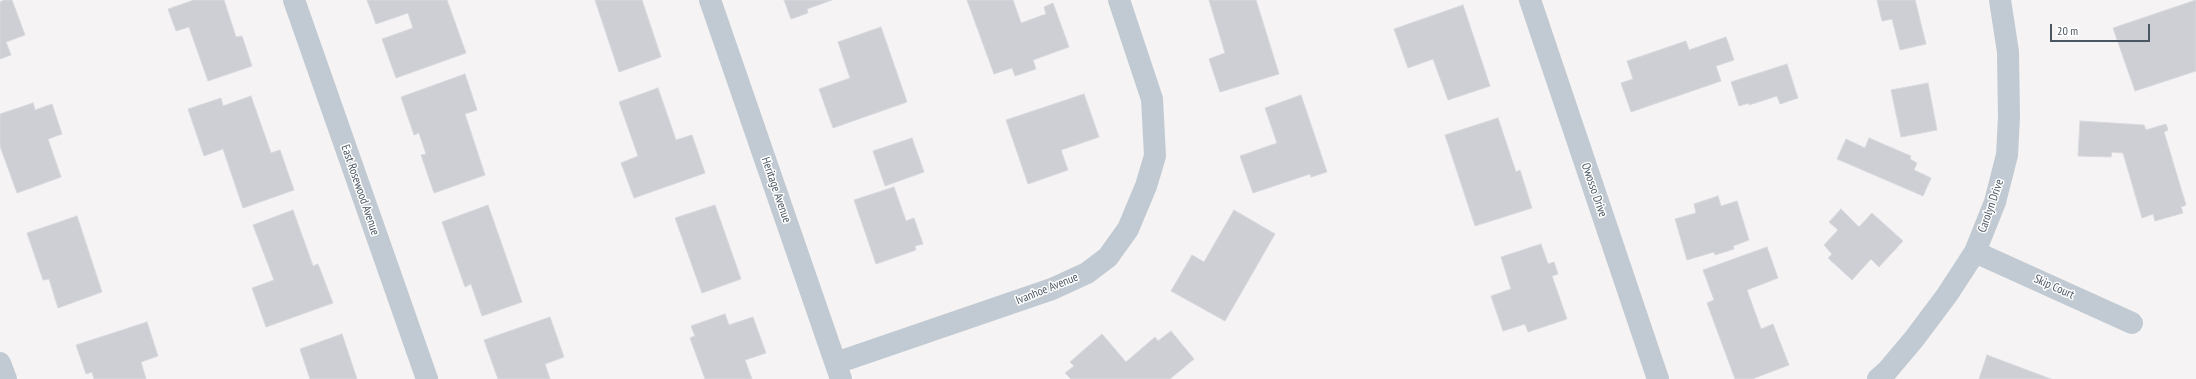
<!DOCTYPE html>
<html>
<head>
<meta charset="utf-8">
<style>
	body { margin:0 }
	#map { position:relative; width:2196px; height:379px; overflow:hidden; background:#f5f3f3; font-family:"PT Sans Narrow",sans-serif }
	canvas { display:block }
	.scale { position:absolute; left:2050px; top:24px; width:100px; height:18px; box-sizing:border-box; border:2px solid #4a5661; border-top:0; padding-left:5px; font-size:12px; line-height:14px; white-space:nowrap; color:#4a5661; -webkit-text-stroke:3px #fff; paint-order:stroke }
</style>
</head>
<body>
<div id="map">
<canvas width="2196" height="379"></canvas>
<div class="scale">20 m</div>
</div>
<script>
const g = document.querySelector('canvas').getContext('2d');
g.lineJoin = 'round';
function paint(path, color) {
  g.fillStyle = color;
  g.fill(path, 'evenodd');
}
function toPath(rows) {
  const path = new Path2D();
  for (const r of rows) {
    path.moveTo(r[0], r[1]);
    for (let i = 2; i < r.length; i += 2) path.lineTo(r[i], r[i + 1]);
  }
  return path;
}
function trace(path, color, width, dash) {
  g.strokeStyle = color;
  g.lineWidth = width;
  g.lineCap = dash ? 'butt' : 'round';
  g.setLineDash(dash || []);
  g.stroke(path);
}
function write(font, color, halo, rows, align = 'center') {
  g.font = font + ' "PT Sans Narrow",sans-serif';
  g.lineWidth = 3;
  g.setLineDash([]);
  g.textBaseline = 'middle';
  g.strokeStyle = halo;
  g.fillStyle = color;
  for (const [text, x, y, turn = 0] of rows) {
    g.save();
    g.translate(x, y);
    g.rotate((+turn || 0) * Math.PI / 180);
    g.textAlign = isNaN(turn) ? turn : align;
    if (halo) g.strokeText(text, 0, 0);
    g.fillText(text, 0, 0);
    g.restore();
  }
}
const building = toPath([
	[4,0,12,0,25,35,6,42,11,55,0,59,0,2,4,0],
	[194,0,224,0,236,37,242,36,252,66,208,81,189,27,176,31,168,9,194,0],
	[367,0,447,0,466,53,396,78,382,39,413,28,408,13,376,24,367,0],
	[595,0,642,0,661,57,619,72,595,0],
	[784,0,832,0,807,9,808,13,791,19,784,0],
	[967,0,1013,0,1021,23,1046,14,1044,7,1053,3,1069,47,1033,60,1036,69,1015,76,1012,68,994,74,967,0],
	[1209,0,1256,0,1279,74,1220,92,1209,59,1225,53,1209,0],
	[1877,0,1915,0,1926,44,1900,50,1892,19,1882,21,1877,0],
	[2196,0,2196,71,2135,91,2113,28,2196,0],
	[1463,5,1490,86,1448,100,1433,59,1408,68,1394,29,1463,5],
	[881,27,907,102,833,128,819,89,850,78,838,42,881,27],
	[1726,37,1734,60,1716,66,1721,81,1631,112,1621,83,1633,79,1627,61,1686,41,1689,50,1726,37],
	[1787,64,1798,98,1780,104,1777,96,1749,105,1749,103,1739,106,1731,82,1787,64],
	[465,74,477,110,465,114,485,175,434,193,421,155,426,154,419,133,414,135,401,97,465,74],
	[1928,83,1937,130,1901,137,1891,90,1928,83],
	[658,88,676,140,692,135,705,173,634,198,621,163,638,156,619,102,658,88],
	[1084,94,1099,137,1061,150,1068,170,1028,184,1006,120,1084,94],
	[1301,95,1327,172,1311,177,1310,174,1253,193,1240,156,1277,143,1265,108,1301,95],
	[251,96,271,153,280,150,294,190,243,208,223,149,204,156,188,109,221,98,223,106,251,96],
	[33,103,35,110,52,104,62,134,48,139,61,177,17,193,0,146,0,114,33,103],
	[1498,118,1516,172,1520,170,1532,208,1475,226,1445,135,1498,118],
	[2080,121,2144,125,2146,130,2166,124,2168,130,2164,132,2186,205,2181,207,2183,213,2155,221,2153,214,2142,218,2123,153,2112,152,2111,157,2078,156,2080,121],
	[912,138,924,172,885,186,873,151,912,138],
	[1869,138,1911,156,1910,159,1917,163,1914,170,1931,178,1923,196,1837,159,1846,139,1865,148,1869,138],
	[894,187,906,221,914,218,923,244,915,246,916,250,876,264,854,200,894,187],
	[1718,196,1721,206,1737,201,1749,240,1733,246,1734,249,1715,255,1714,252,1687,260,1675,219,1696,213,1694,204,1718,196],
	[488,205,522,302,482,316,471,284,465,287,442,222,488,205],
	[715,205,741,279,702,293,675,218,715,205],
	[1841,209,1859,227,1872,213,1903,241,1879,267,1871,259,1852,280,1828,258,1832,254,1824,245,1838,230,1829,222,1841,209],
	[293,210,313,266,318,264,333,303,266,327,252,288,274,280,253,225,293,210],
	[1234,210,1275,234,1225,321,1171,291,1192,255,1204,262,1234,210],
	[77,216,102,292,58,308,49,279,43,280,27,233,77,216],
	[1541,244,1548,264,1554,262,1558,274,1552,276,1567,319,1528,332,1525,324,1503,331,1491,296,1511,289,1501,257,1541,244],
	[1767,247,1778,278,1747,290,1761,329,1773,324,1789,365,1752,379,1735,379,1707,303,1714,300,1703,270,1767,247],
	[725,314,729,325,753,317,766,353,745,360,752,379,705,379,690,338,695,336,691,326,725,314],
	[550,317,564,357,545,364,550,379,498,379,484,340,550,317],
	[147,322,158,356,141,362,146,379,94,379,92,372,86,374,76,345,147,322],
	[1171,331,1194,359,1170,379,1071,379,1065,373,1074,366,1070,362,1102,334,1126,362,1155,337,1158,341,1171,331],
	[342,334,357,379,310,379,300,349,342,334],
	[1987,355,2051,379,1979,379,1987,355]
]);
paint(building, '#cdcfd5');
trace(building, '#d7d9de', 1);
trace(toPath([
	[294,0,427,379],
	[710,0,841,379],
	[1975,252,2132,323],
	[0,363,6,379],
	[836,363,1052,289,1087,273,1108,257,1128,229,1146,186,1155,156,1152,99,1119,0],
	[1878,379,1887,371,1914,339,1947,295,1975,252,1995,202,2007,155,2009,117,2008,52,2000,0]
]), '#c1cad2', 22);
trace(toPath([
	[1530,0,1658,379]
]), '#c1cad2', 22);
write('12px', '#4a5661', '#fff', [
	["East Rosewood Avenue",360,190,71],
	["Heritage Avenue",776,190,71],
	["Owosso Drive",1594,190,71],
	["Carolyn Drive",1991,206,-71],
	["Skip Court",2054,287,24],
	["Ivanhoe Avenue",1047,289,-22]
]);
</script>
</body>
</html>
